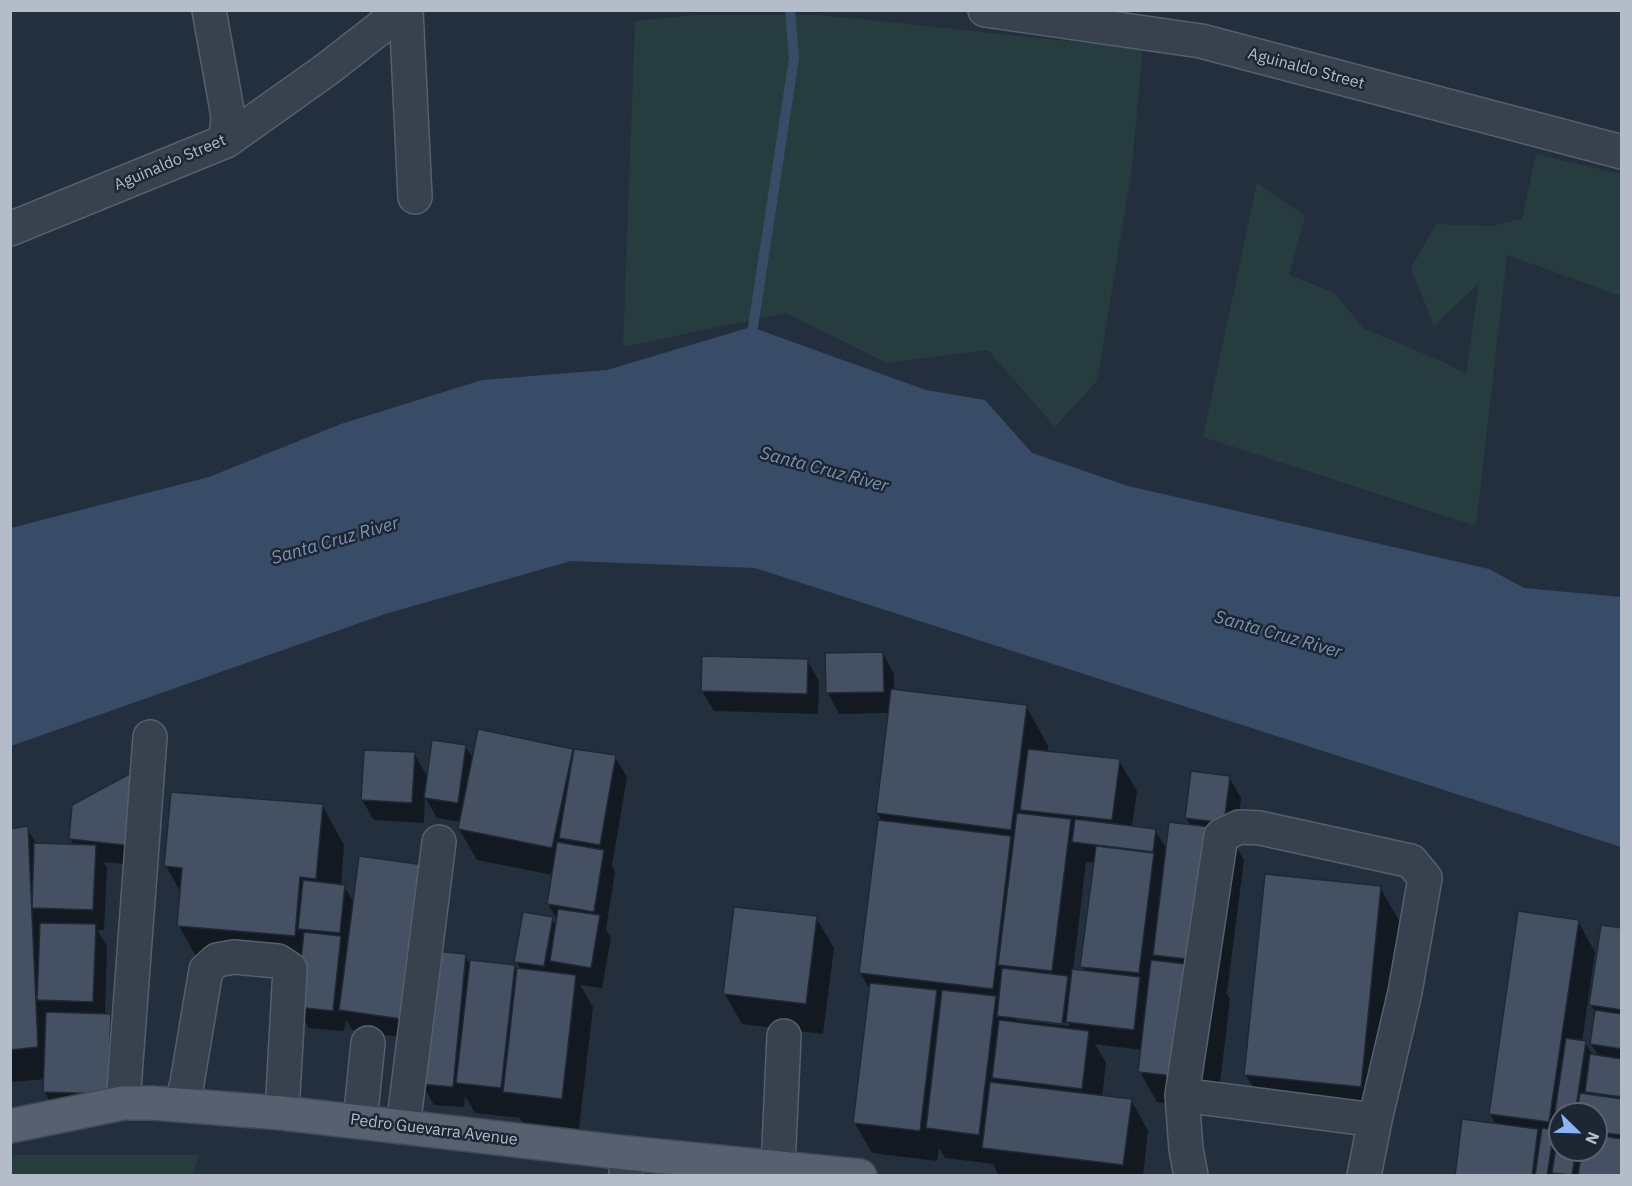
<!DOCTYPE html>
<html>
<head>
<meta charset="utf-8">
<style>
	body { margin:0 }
	#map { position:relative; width:1632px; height:1186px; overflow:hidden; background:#242f3e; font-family:"IBM Plex Sans",sans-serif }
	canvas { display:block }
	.frame { position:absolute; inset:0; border:12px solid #b4bcc9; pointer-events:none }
	.north { position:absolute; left:1548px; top:1102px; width:60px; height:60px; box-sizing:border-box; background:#1d2633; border:2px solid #59626f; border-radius:50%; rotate:113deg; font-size:16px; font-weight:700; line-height:24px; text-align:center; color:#b4bcc9 }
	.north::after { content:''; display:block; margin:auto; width:21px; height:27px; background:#8ab4f8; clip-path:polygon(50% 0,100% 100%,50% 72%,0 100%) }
</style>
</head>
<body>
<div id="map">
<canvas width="1632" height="1186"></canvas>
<div class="frame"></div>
<div class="north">N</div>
</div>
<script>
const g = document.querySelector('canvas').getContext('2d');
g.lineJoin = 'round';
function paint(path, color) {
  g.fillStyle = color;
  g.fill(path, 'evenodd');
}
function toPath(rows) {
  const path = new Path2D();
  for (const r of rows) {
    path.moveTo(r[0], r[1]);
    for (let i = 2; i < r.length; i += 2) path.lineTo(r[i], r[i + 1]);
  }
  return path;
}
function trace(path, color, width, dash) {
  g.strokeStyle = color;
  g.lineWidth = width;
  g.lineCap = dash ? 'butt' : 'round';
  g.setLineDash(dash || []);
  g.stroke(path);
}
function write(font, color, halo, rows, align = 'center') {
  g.font = font + ' "IBM Plex Sans",sans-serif';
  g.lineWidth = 5;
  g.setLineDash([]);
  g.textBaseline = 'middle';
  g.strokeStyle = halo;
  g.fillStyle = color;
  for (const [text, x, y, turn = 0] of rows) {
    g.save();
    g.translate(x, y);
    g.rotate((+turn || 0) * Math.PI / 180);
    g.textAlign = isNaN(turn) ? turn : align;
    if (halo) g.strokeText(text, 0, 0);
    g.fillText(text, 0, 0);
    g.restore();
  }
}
paint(toPath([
	[692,15,821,15,1143,49,1131,174,1097,381,1055,427,988,350,887,363,786,313,623,347,635,21],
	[1536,154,1621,174,1621,296,1507,255,1476,526,1203,437,1257,183,1305,216,1289,275,1333,292,1365,329,1439,360,1466,374,1479,283,1434,326,1411,268,1436,224,1492,226,1522,219],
	[11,1155,198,1155,193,1175,11,1176]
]), '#263c3f');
paint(toPath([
	[751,327,926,390,985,400,1032,453,1128,486,1489,569,1524,588,1621,597,1621,847,755,568,571,561,385,614,11,746,11,528,209,477,341,424,482,380,607,370]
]), '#394c67');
paint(toPath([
	[883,653,894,674,894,691,1026,706,1048,746,1048,753,1119,761,1137,791,1132,827,1155,830,1167,850,1191,826,1186,818,1229,777,1241,798,1236,843,1234,843,1244,860,1227,992,1226,992,1230,999,1217,1109,1157,1102,1140,1072,1142,1050,1095,1044,1106,1063,1102,1097,1131,1100,1148,1131,1143,1176,999,1176,993,1164,945,1158,939,1148,937,1161,872,1153,854,1122,871,991,860,973,883,822,877,813,889,713,839,714,828,693],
	[1086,862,1095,863,1082,966,1086,973,1073,971],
	[1016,1017,1069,1023,1069,1026,1016,1020],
	[807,660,819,681,818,714,714,711,702,691],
	[465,746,474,760,572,750,575,755,615,757,627,777,612,866,615,872,606,929,611,938,602,988,580,985,593,1007,579,1129,522,1122,520,1118,475,1113,465,1096,464,1107,434,1105,422,1084,465,956,471,966,514,966,516,969,521,970,516,961,552,919,557,927,558,921,548,904,553,875,477,860,459,829,461,822,437,818,425,797,424,823,374,820,362,800,414,753,428,778],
	[133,774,144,866,103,862,107,867,104,930,97,930,107,946,105,1015,110,1015,122,1036,119,1114,56,1112,44,1091,45,1079,13,1082,10,1078,10,831,27,828,37,845,75,846,70,839],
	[322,805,344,845,341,886,344,886,354,903,412,1039,352,1030,346,1019,344,1031,309,1028,297,1007,301,973,201,965,179,926,181,893,166,866],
	[1380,888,1403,927,1383,1126,1269,1115,1246,1075],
	[816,918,834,948,823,1034,742,1024,724,993],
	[1578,921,1595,952,1582,1042,1585,1042,1593,1056,1599,1057,1591,1044,1596,1013,1591,1005,1622,930,1622,1176,1456,1176,1497,1126,1490,1114],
	[1560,1114,1596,1114,1596,1150,1560,1150]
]), '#0007');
trace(toPath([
	[751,340,794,58,790,10]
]), '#394c67', 10);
const building = toPath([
	[883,652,884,692,826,693,825,653,883,652],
	[702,656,808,659,807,694,701,691,702,656],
	[891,689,1027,705,1011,830,876,813,891,689],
	[478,729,573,749,552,848,458,829,478,729],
	[432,740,466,745,458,803,424,798,432,740],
	[574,749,616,755,600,845,559,838,574,749],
	[1028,749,1120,759,1112,820,1020,810,1028,749],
	[364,750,415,752,412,803,361,800,364,750],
	[1191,771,1230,776,1224,823,1185,818,1191,771],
	[133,772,133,846,69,839,72,805,133,772],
	[171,792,323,804,316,879,300,877,295,936,177,926,182,868,164,866,171,792],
	[1017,813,1071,819,1052,971,998,965,1017,813],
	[1075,819,1156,829,1153,852,1072,842,1075,819],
	[878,820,1011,836,993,989,859,973,878,820],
	[1169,822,1227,829,1211,962,1153,955,1169,822],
	[28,826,38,1047,10,1050,10,829,28,826],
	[557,842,604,850,594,912,547,904,557,842],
	[34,843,96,845,93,910,32,908,34,843],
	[1096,846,1154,853,1139,973,1080,967,1096,846],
	[359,856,425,865,401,1019,339,1010,359,856],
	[1265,874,1381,886,1361,1087,1244,1075,1265,874],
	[303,880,345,885,340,933,298,929,303,880],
	[734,907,817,916,806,1004,723,994,734,907],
	[558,909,600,915,591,968,550,961,558,909],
	[1518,911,1579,920,1549,1122,1489,1114,1518,911],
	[523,912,553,917,544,966,514,962,523,912],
	[40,923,96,924,93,1002,37,1000,40,923],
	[1601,925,1622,928,1622,1010,1589,1005,1601,925],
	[304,932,341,936,333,1011,296,1007,304,932],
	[434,951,466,954,453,1087,421,1084,434,951],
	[470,960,515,965,501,1088,456,1083,470,960],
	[1151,960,1213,967,1200,1079,1138,1072,1151,960],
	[517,968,576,975,562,1099,503,1092,517,968],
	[1002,968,1068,976,1062,1024,997,1016,1002,968],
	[1072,969,1140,977,1134,1030,1066,1022,1072,969],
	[870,983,937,990,920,1131,853,1123,870,983],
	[942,990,996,996,979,1135,926,1128,942,990],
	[1595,1010,1622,1014,1622,1049,1590,1044,1595,1010],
	[46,1012,111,1014,108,1094,43,1092,46,1012],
	[999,1020,1089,1031,1082,1089,992,1078,999,1020],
	[1566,1038,1586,1041,1575,1114,1560,1114,1560,1126,1553,1125,1566,1038],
	[1590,1054,1622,1059,1622,1097,1585,1092,1590,1054],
	[990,1082,1132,1099,1123,1165,982,1148,990,1082],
	[1580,1093,1622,1099,1622,1135,1596,1132,1596,1114,1577,1114,1580,1093],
	[1462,1119,1538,1129,1532,1176,1455,1176,1462,1119],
	[1542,1128,1554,1130,1547,1176,1535,1176,1542,1128],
	[1558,1133,1560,1133,1560,1150,1576,1150,1572,1175,1552,1173,1558,1133],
	[1596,1135,1622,1139,1622,1176,1578,1176,1582,1150,1596,1150,1596,1135]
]);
paint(building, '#455162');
trace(building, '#1f2835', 1.5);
const minor = toPath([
	[209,10,228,116,226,141],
	[406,10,415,197],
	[985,10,1201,41,1622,152],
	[10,229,226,141,326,70,403,10],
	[1182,1095,1375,1120,1405,992,1425,878,1411,861,1260,828,1239,827,1221,836,1182,1095,1186,1149,1191,1176],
	[123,1103,150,737],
	[181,1105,187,1083,206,970,217,960,234,957,278,961,290,969,282,1113],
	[360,1122,368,1043],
	[403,1127,439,842],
	[778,1167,784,1036],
	[626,1176,627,1153],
	[1364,1176,1375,1120]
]);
const major = toPath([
	[10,1126,123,1103,152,1103,282,1113,627,1153,860,1176]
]);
trace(minor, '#565f6c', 36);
trace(major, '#414a57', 36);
trace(minor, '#38414e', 33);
trace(major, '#56606e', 33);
write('16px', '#b4bcc9', '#1d2633', [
	["Aguinaldo Street",1306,69,15],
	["Aguinaldo Street",170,163,-23],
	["Pedro Guevarra Avenue",434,1130,7]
]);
write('italic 18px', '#7c92b1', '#1d2633', [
	["Santa Cruz River",824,470,15],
	["Santa Cruz River",335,541,-16],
	["Santa Cruz River",1278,635,16]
]);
</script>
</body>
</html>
